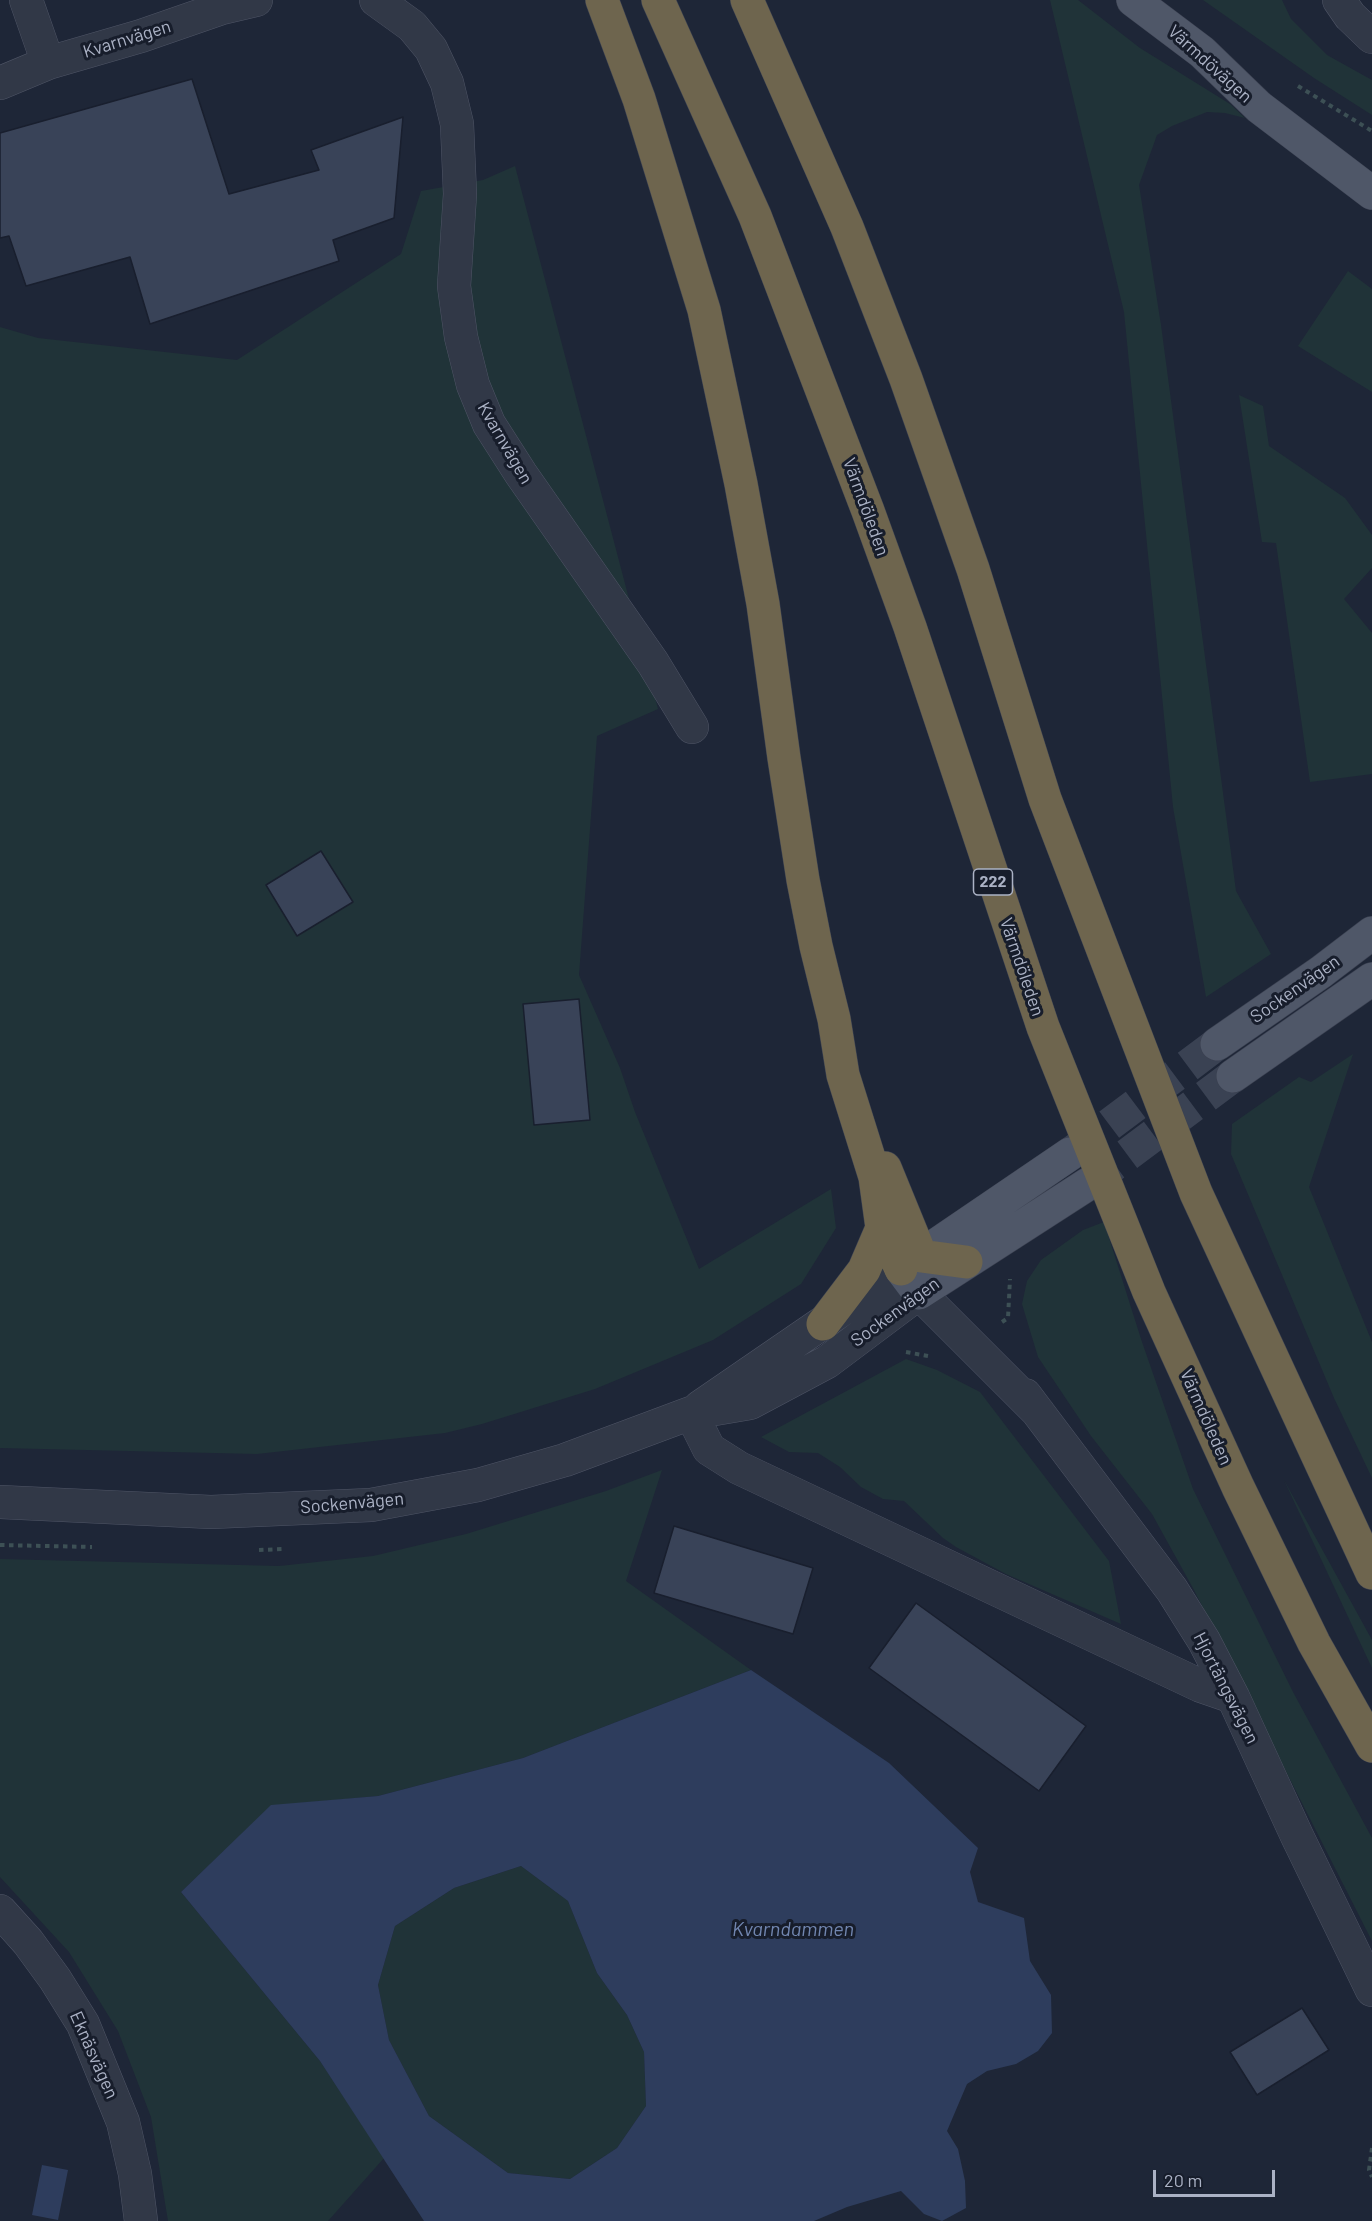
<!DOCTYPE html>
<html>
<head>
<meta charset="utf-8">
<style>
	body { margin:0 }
	#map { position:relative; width:1372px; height:2221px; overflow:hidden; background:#1e2637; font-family:Barlow,sans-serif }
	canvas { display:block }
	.scale { position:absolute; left:1153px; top:2170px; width:122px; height:27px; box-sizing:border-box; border:3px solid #abb2c5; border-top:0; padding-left:8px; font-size:18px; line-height:21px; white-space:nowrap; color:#abb2c5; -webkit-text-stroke:4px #171d2b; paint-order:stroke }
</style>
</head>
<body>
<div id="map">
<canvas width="1372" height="2221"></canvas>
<div class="scale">20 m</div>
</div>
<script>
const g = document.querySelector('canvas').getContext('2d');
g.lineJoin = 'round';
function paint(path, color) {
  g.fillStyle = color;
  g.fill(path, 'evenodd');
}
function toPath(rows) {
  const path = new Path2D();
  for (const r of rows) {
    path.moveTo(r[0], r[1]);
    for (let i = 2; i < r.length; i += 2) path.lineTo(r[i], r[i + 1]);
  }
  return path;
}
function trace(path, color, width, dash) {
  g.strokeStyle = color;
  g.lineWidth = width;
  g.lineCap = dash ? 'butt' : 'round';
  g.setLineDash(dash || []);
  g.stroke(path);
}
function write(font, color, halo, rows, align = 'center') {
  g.font = font + ' Barlow,sans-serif';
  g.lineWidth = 6;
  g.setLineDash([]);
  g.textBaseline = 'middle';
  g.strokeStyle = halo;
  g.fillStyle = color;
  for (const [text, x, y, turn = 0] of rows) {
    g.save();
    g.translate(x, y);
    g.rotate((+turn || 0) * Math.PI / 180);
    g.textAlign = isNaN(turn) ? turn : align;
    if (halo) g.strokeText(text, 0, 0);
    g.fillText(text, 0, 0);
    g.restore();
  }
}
paint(toPath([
	[1050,0,1078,0,1140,48,1230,104,1245,118,1225,113,1207,112,1172,126,1157,135,1139,185,1161,325,1236,891,1271,954,1206,997,1173,807,1124,312],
	[1203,0,1282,0,1291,19,1327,55,1372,80,1372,115,1314,78],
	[515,166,658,709,597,736,579,975,620,1068,635,1112,699,1269,831,1189,836,1228,801,1284,713,1340,595,1389,482,1424,445,1433,257,1454,0,1448,0,327,38,338,237,360,401,254,421,191,483,180],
	[1348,271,1372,289,1372,392,1298,346],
	[1239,395,1263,406,1269,446,1345,498,1372,535,1372,568,1344,599,1372,633,1372,774,1310,782,1276,543,1262,542],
	[1353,1054,1309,1187,1372,1342,1372,1478,1334,1398,1231,1154,1232,1124,1299,1077,1311,1082],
	[1104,1222,1141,1339,1193,1489,1293,1692,1372,1838,1372,1941,1194,1590,1152,1514,1091,1436,1038,1357,1022,1304,1027,1281,1041,1260,1083,1230],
	[906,1359,937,1370,980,1392,1109,1561,1121,1624,1006,1574,956,1547,943,1538,904,1501,883,1499,861,1487,840,1467,818,1453,789,1452,761,1437],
	[662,1470,626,1581,751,1670,523,1758,378,1796,271,1806,181,1892,320,2061,384,2158,328,2221,168,2221,151,2117,118,2031,69,1952,0,1877,0,1559,279,1566,373,1556,466,1534,606,1491],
	[1284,1480,1372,1640,1372,1668],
	[521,1866,568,1901,597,1973,627,2015,644,2052,646,2106,617,2148,570,2179,508,2173,429,2116,389,2040,378,1985,395,1926,454,1888]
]), '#203338');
paint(toPath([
	[751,1670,889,1763,978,1848,970,1872,978,1902,1024,1918,1030,1961,1051,1995,1052,2033,1038,2051,1016,2064,987,2071,967,2084,947,2131,958,2149,965,2181,966,2208,942,2221,924,2214,901,2191,847,2207,814,2221,424,2221,320,2061,181,1892,271,1805,378,1796,523,1758],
	[521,1866,568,1901,597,1973,627,2015,644,2052,646,2106,617,2148,570,2179,508,2173,429,2116,389,2040,378,1985,395,1926,454,1888],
	[42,2165,68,2170,58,2220,32,2215]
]), '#2e3d5d');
const building = toPath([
	[192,79,229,194,319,170,311,150,403,117,394,218,333,240,339,261,150,324,130,257,26,286,9,236,0,238,0,133,192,79],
	[321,851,353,902,297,936,266,885,321,851],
	[579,999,590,1120,534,1125,523,1004,579,999],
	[674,1526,813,1568,793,1634,654,1593,674,1526],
	[916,1603,1086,1726,1039,1791,869,1668,916,1603],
	[1302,2008,1329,2050,1257,2095,1230,2052,1302,2008]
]);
paint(building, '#394358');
trace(building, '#191f2e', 1.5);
trace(toPath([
	[1070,1154,1217,1044],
	[1088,1184,1233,1076]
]), '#3a4253', 33, [33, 16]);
const minor = toPath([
	[26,0,48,63],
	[376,0,412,26,431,49,447,83,457,124,460,194,454,286,461,337,473,385,489,424,521,474,653,663,692,727],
	[1339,0,1350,16,1372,37],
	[0,83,48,63,141,36,222,8,256,0],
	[1025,1395,1172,1590,1204,1641,1233,1697,1297,1836,1372,1990],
	[700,1407,901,1269],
	[691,1413,709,1449,739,1468,1201,1686,1233,1697],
	[0,1502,211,1512,371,1505,478,1485,565,1460,691,1413,750,1403,827,1362,919,1293,1038,1412],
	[0,1911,28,1942,55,1979,83,2024,123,2122,135,2174,141,2221]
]);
const major = toPath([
	[1133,0,1202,52,1259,107,1372,193],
	[1217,1044,1321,972,1372,933],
	[1233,1076,1372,979],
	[1070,1154,901,1269,919,1293,1088,1184]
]);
const highway = toPath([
	[602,0,639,99,704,310,741,484,763,604,784,758,803,880,816,946,834,1019,843,1075,875,1177,882,1228,901,1269],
	[658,0,755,216,868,511,910,627,1043,1027,1149,1292,1238,1487,1314,1643,1372,1746],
	[747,0,847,227,906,379,973,569,1045,799,1196,1193,1372,1573],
	[885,1168,921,1256,966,1262],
	[823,1324,864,1270,882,1228]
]);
trace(minor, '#4f5566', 34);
trace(major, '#3b4151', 34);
trace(highway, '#3c4252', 34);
trace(toPath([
	[1298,86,1372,131],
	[1002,1322,1008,1318,1010,1279],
	[906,1352,928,1356],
	[0,1545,92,1547],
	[259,1550,284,1549],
	[1372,2148,1369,2170,1372,2177]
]), '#3d5055', 4, [4.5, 4.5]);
trace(minor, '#313847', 33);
trace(major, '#4f5768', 33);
trace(highway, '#6e654e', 33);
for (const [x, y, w] of [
	[993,882,39]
]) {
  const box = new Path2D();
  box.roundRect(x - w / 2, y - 13, w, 26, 4.5);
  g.fillStyle = '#171d2b';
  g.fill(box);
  trace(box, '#abb2c5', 1.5);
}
write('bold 16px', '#abb2c5', null, [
	["222",993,882]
]);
write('18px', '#abb2c5', '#171d2b', [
	["Kvarnvägen",127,39,-17],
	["Värmdövägen",1210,64,42],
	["Kvarnvägen",505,443,60],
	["Värmdöleden",866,507,70],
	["Värmdöleden",1022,967,71],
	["Sockenvägen",1295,989,-35],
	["Sockenvägen",895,1312,-36],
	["Värmdöleden",1206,1417,66],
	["Sockenvägen",352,1503,-5],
	["Hjortängsvägen",1226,1688,63],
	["Eknäsvägen",94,2055,66]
]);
write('italic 20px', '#7186b0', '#171d2b', [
	["Kvarndammen",793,1929]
]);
</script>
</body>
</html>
